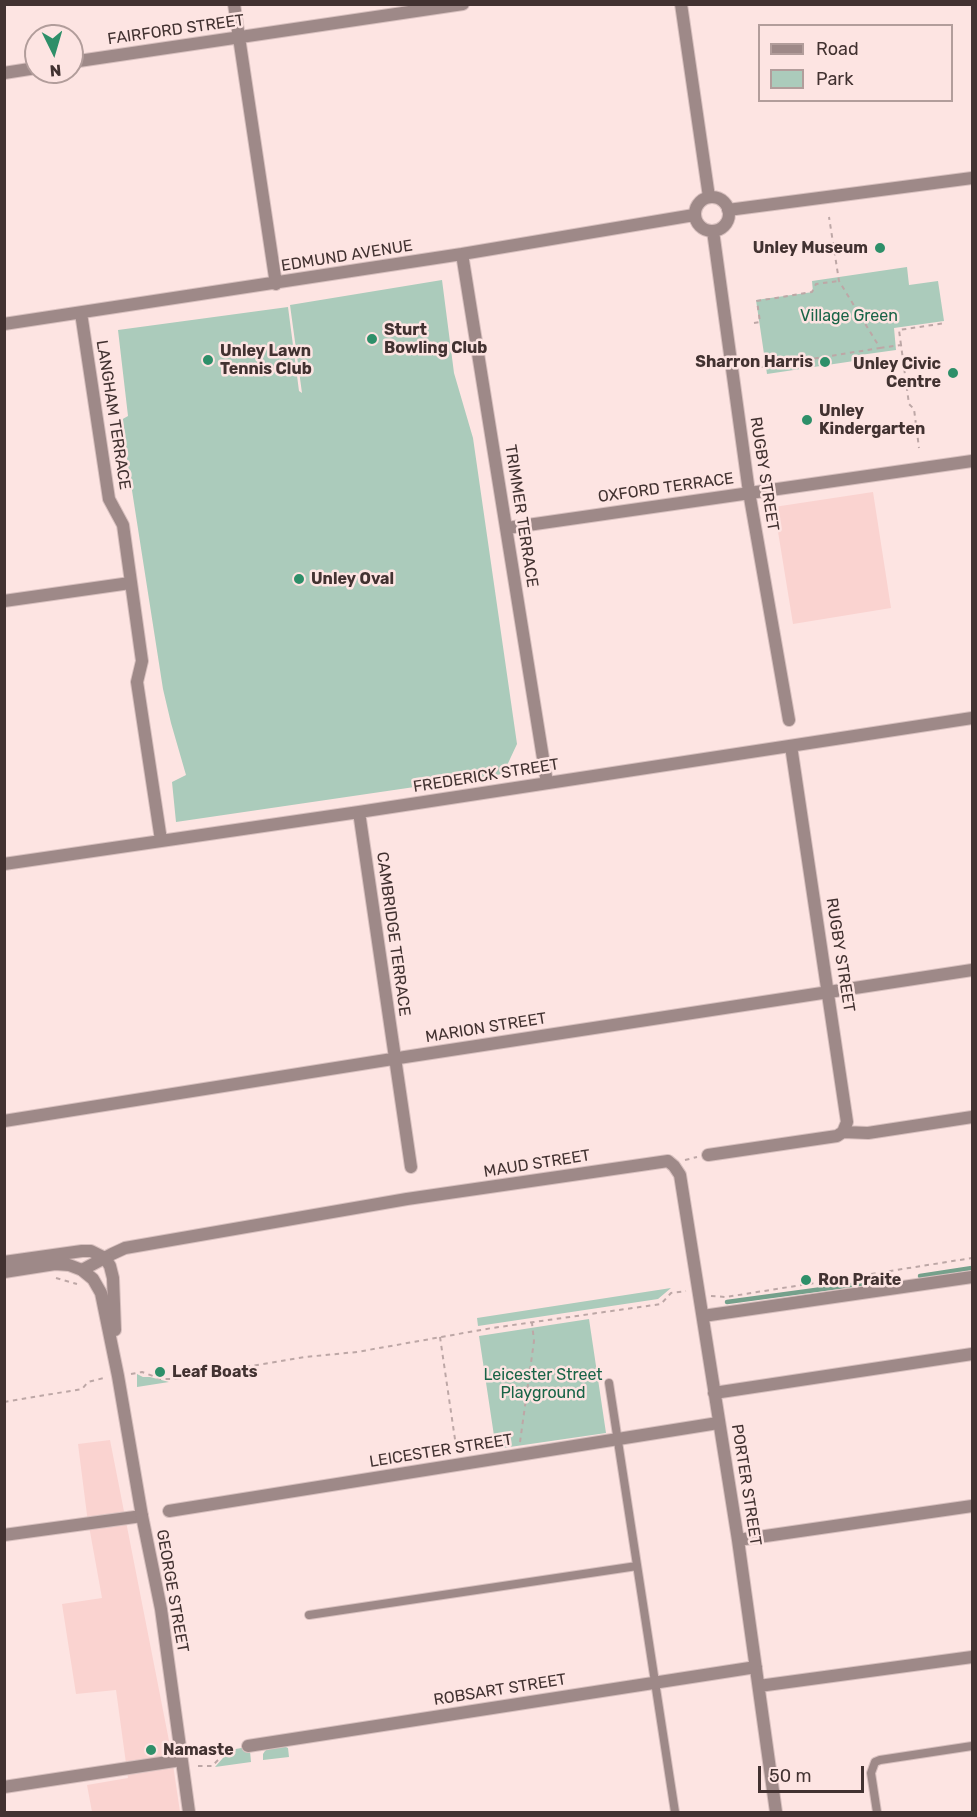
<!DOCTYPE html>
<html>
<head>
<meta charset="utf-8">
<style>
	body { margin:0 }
	#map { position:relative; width:977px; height:1817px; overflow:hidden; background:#fde4e2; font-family:Rubik,sans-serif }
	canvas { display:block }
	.frame { position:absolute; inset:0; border:6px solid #423231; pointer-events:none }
	.legend { position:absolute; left:758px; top:24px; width:195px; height:78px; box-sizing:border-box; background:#fde4e2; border:2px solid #b29d9b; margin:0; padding:8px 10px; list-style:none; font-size:18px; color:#423231 }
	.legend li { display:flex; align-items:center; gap:12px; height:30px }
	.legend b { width:30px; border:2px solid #b29d9b }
	.north { position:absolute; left:24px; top:24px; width:60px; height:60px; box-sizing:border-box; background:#fde4e2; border:2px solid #b29d9b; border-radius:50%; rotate:175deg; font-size:16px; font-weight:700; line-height:24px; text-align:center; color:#423231 }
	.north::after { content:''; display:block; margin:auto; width:21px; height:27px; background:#2e8f69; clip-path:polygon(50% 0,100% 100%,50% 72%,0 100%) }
	.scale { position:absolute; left:758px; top:1766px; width:106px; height:27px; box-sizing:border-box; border:3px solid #423231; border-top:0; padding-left:8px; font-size:18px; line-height:21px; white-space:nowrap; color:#423231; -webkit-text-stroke:4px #fde4e2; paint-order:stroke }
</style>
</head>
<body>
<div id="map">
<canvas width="977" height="1817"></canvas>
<div class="frame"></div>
<ul class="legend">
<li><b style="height:8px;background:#9e8988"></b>Road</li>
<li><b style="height:16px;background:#abcbbb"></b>Park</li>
</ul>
<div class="north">N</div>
<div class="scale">50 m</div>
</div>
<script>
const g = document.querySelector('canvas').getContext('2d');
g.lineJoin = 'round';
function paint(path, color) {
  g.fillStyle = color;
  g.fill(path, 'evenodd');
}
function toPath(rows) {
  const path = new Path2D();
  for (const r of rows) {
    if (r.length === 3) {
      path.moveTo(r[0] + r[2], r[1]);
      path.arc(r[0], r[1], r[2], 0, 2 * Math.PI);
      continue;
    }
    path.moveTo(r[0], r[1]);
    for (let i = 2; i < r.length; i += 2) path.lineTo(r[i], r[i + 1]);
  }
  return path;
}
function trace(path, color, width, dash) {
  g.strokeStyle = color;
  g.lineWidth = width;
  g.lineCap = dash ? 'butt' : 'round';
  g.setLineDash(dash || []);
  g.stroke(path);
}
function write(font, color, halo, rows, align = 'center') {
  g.font = font + ' Rubik,sans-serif';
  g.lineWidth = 5;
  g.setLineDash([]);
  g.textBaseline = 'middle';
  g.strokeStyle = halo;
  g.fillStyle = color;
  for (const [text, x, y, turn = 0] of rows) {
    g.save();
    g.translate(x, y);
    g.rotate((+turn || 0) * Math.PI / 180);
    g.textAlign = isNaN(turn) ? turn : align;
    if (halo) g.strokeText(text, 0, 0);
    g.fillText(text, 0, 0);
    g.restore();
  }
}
paint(toPath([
	[873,492,891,608,793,624,774,507],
	[110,1440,171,1751,180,1812,92,1812,87,1785,128,1778,116,1690,76,1694,62,1604,102,1598,87,1515,78,1444]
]), '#fad3d0');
paint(toPath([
	[907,267,909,285,938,281,944,321,894,328,896,350,853,356,854,361,767,374,756,300,813,292,812,281],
	[442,280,454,373,473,438,517,744,503,774,176,822,172,782,186,775,171,723,163,689,121,420,128,416,118,330,288,307,299,391,302,393,290,305],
	[671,1288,658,1299,478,1326,477,1318],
	[589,1319,606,1433,496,1449,479,1336],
	[137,1374,143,1377,150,1377,169,1382,137,1387],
	[282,1745,288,1748,289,1757,263,1760,263,1754,265,1751,270,1747],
	[247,1747,250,1751,251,1762,215,1767,230,1750]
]), '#abcbbb');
trace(toPath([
	[920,1276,972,1268],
	[727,1302,896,1279]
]), '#75a08b', 4.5);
const service = toPath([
	[609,1383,675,1812],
	[309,1615,637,1566],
	[877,1812,871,1773,875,1762,880,1760,972,1746]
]);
const minor = toPath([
	[234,4,276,284],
	[681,4,709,197],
	[72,62,463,4],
	[4,73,36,68],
	[712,214,17],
	[728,210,972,178],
	[713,231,749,492,789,720],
	[462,254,547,783],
	[81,313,109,499,123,525,142,661,137,682,161,840],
	[4,324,462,254,694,215],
	[507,528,972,461],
	[4,601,130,583],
	[791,746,847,1122,843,1132],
	[359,812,411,1167],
	[4,864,359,812,972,718],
	[4,1121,405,1057,972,970],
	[708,1155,837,1136,843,1132,868,1133,972,1117],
	[82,1270,112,1254,125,1248,407,1199,668,1161,674,1166,680,1175,738,1540,776,1812],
	[703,1316,972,1277],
	[714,1393,972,1354],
	[169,1511,718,1423],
	[4,1535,142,1516],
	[738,1540,972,1506],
	[759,1686,972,1657],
	[248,1746,756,1667],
	[4,1787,181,1760]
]);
const tertiary = toPath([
	[4,1262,82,1251,91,1251,105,1258,110,1266,113,1278,115,1330],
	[4,1272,55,1264,69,1265,82,1270,93,1279,101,1293,118,1376,142,1516,161,1609,189,1812]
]);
trace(service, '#d8c0bf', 10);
trace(minor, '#d8c0bf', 14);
trace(tertiary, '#d8c0bf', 14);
trace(toPath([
	[754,323,760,322,757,301,812,292,816,284,839,281],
	[901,345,899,330,946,323],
	[880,348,901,345,909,404,914,409,919,448],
	[761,367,880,348,839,281,829,217],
	[685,1160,697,1157],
	[56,1278,77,1284],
	[711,1296,726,1297,972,1258],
	[440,1337,457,1453],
	[131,1374,142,1372,161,1379,173,1379,305,1357,357,1352,492,1328,661,1304,671,1293,686,1291],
	[4,1402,82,1389,88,1382,104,1378],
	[520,1442,534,1341,532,1323],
	[196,1753,224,1754,228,1749,236,1748],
	[198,1766,212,1766,224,1754]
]), '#bda7a6', 2, [4.5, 4.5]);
trace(service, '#9e8988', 8);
trace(minor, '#9e8988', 12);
trace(tertiary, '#9e8988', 12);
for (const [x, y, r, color] of [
	[880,248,6,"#2e8f69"],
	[372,339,6,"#2e8f69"],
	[208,360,6,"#2e8f69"],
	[825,362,6,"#2e8f69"],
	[953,373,6,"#2e8f69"],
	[807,420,6,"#2e8f69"],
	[299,579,6,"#2e8f69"],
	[806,1280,6,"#2e8f69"],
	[160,1372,6,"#2e8f69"],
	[151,1750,6,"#2e8f69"]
]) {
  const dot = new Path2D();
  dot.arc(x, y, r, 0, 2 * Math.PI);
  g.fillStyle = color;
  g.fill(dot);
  trace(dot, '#fde4e2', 2);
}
write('16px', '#423231', '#fde4e2', [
	["FAIRFORD STREET",176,30,-8],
	["EDMUND AVENUE",347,256,-9],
	["LANGHAM TERRACE",113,415,81],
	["RUGBY STREET",764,474,81],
	["OXFORD TERRACE",666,488,-8],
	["TRIMMER TERRACE",521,516,81],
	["FREDERICK STREET",486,776,-9],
	["CAMBRIDGE TERRACE",393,934,82],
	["RUGBY STREET",840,955,81],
	["MARION STREET",486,1028,-9],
	["MAUD STREET",537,1164,-9],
	["LEICESTER STREET",441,1451,-9],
	["PORTER STREET",746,1485,81],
	["GEORGE STREET",172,1591,80],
	["ROBSART STREET",500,1690,-9]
]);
write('bold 16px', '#423231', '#fde4e2', [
	["Unley Museum",868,248,"right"],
	["Sturt",384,330],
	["Bowling Club",384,348],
	["Unley Lawn",220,351],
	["Tennis Club",220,369],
	["Sharron Harris",813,362,"right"],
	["Unley Civic",941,364,"right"],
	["Centre",941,382,"right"],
	["Unley",819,411],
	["Kindergarten",819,429],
	["Unley Oval",311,579],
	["Ron Praite",818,1280],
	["Leaf Boats",172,1372],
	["Namaste",163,1750]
], 'left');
write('16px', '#196447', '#fde4e2', [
	["Village Green",849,316],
	["Leicester Street",543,1375],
	["Playground",543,1393]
]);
</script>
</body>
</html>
